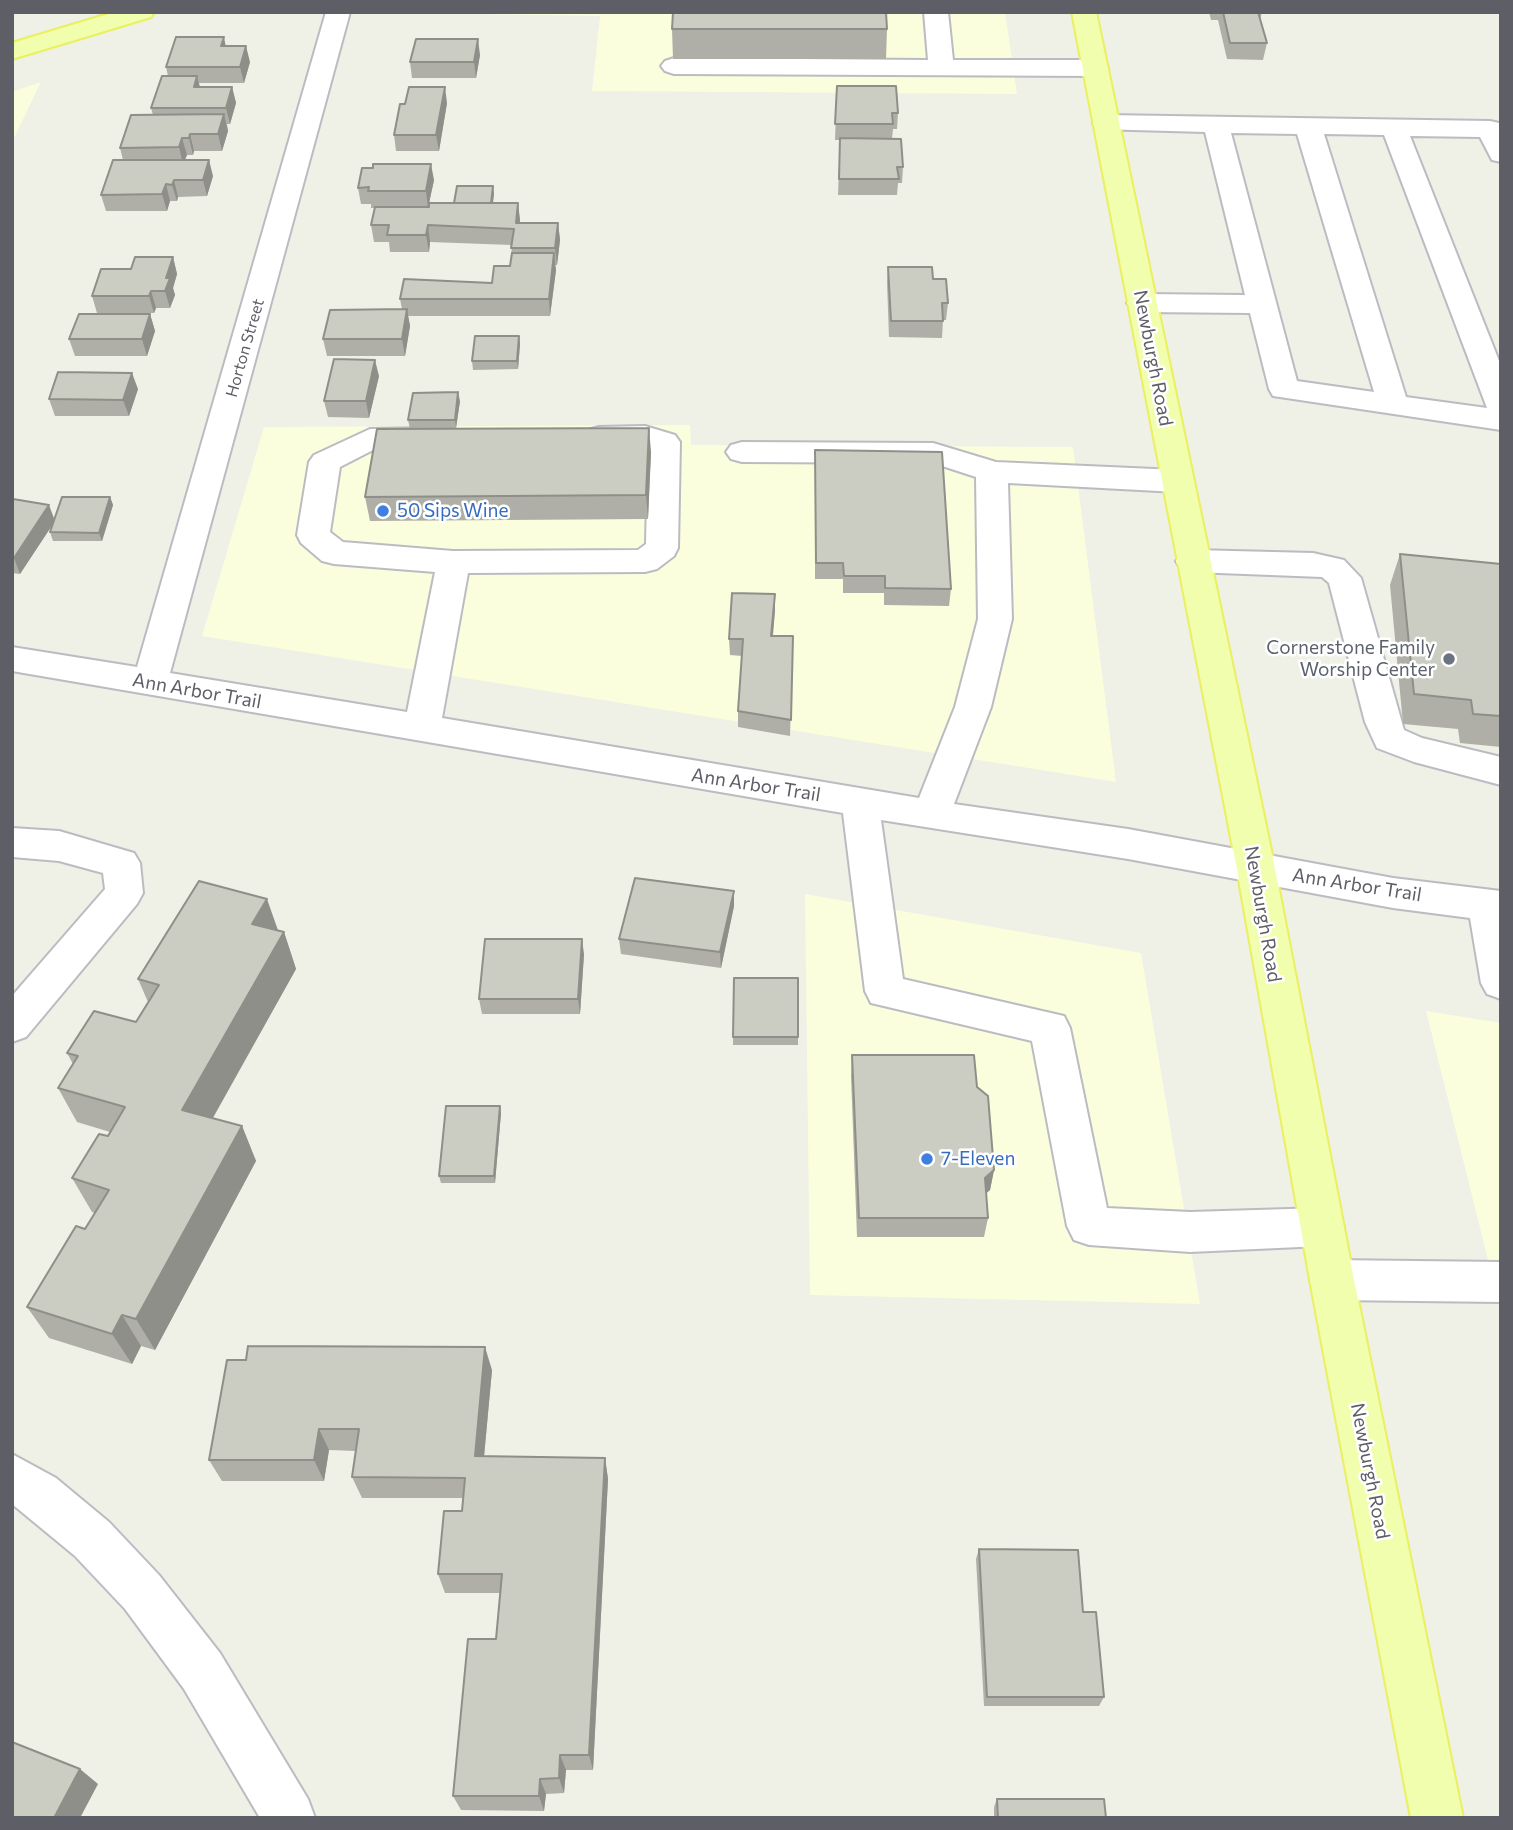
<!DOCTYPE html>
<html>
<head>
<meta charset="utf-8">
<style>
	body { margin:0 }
	#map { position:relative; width:1513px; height:1830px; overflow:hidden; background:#eff0e6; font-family:Commissioner,sans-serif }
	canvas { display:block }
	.frame { position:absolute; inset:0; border:14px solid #5e5f66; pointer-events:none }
</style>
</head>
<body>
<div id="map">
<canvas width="1513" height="1830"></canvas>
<div class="frame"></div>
</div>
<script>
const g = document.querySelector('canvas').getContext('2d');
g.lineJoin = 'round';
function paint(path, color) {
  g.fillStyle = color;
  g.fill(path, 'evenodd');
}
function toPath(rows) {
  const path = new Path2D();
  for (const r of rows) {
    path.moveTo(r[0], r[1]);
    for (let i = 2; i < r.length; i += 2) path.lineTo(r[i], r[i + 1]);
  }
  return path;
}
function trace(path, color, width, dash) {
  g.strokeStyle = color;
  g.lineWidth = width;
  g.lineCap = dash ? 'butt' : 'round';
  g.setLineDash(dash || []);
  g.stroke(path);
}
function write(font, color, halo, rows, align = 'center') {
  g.font = font + ' Commissioner,sans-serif';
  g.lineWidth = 5;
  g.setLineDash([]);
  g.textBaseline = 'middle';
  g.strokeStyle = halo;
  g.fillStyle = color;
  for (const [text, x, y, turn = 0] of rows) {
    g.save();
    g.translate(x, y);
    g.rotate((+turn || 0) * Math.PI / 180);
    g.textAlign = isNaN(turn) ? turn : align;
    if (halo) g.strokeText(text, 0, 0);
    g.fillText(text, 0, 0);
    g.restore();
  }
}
paint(toPath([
	[355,12,1005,12,1017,94,592,91,600,16],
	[41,82,12,142,12,92],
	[690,425,691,445,1073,447,1116,782,202,636,264,427],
	[805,894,1141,953,1200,1304,810,1295],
	[1426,1011,1501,1023,1501,1312]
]), '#fbfedd');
const minor = toPath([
	[326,12,350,12,170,673,407,712,435,572,334,564,322,561,301,543,297,535,309,462,314,455,370,429,427,428,438,431,443,438,438,445,427,448,375,449,340,467,330,532,343,542,453,551,638,550,646,544,648,448,599,447,588,444,583,437,588,430,599,427,645,426,675,435,680,442,678,548,674,556,657,569,645,572,468,573,442,718,919,798,955,707,978,619,976,477,933,463,742,462,731,459,726,452,731,445,742,442,933,443,996,462,1177,470,1188,474,1193,481,1188,488,1177,492,1008,483,1012,619,991,707,954,804,1128,829,1393,878,1501,891,1501,999,1487,994,1481,983,1470,918,1393,908,1128,859,881,820,903,979,1064,1016,1070,1028,1107,1208,1190,1212,1322,1208,1337,1213,1344,1227,1337,1241,1322,1246,1190,1252,1089,1245,1074,1240,1067,1226,1032,1041,871,1003,865,991,843,813,12,671,12,647,137,667,326,12],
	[924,12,948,12,953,60,1095,60,1104,63,1108,68,1104,73,1095,76,674,74,665,71,661,66,665,61,674,58,928,60,924,12],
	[1106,115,1490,121,1499,123,1501,162,1492,160,1480,137,1410,136,1501,366,1501,430,1273,396,1269,389,1250,313,1142,312,1132,309,1127,303,1132,297,1142,294,1245,295,1205,132,1097,129,1093,123,1097,117,1106,115],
	[1231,133,1297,134,1374,392,1297,381,1231,133],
	[1324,134,1384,135,1487,408,1406,397,1324,134],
	[1193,550,1313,553,1344,560,1361,578,1404,730,1422,738,1501,757,1501,785,1414,762,1377,748,1365,722,1329,583,1322,577,1193,572,1181,569,1176,561,1181,553,1193,550],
	[12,828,59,831,134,853,140,863,143,893,137,904,26,1037,12,1042,12,996,105,889,103,873,59,861,12,857,12,828],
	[1332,1260,1501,1262,1501,1302,1332,1300,1316,1294,1310,1280,1316,1266,1332,1260],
	[12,1454,56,1478,109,1522,159,1575,220,1653,308,1799,315,1818,260,1818,184,1689,125,1609,75,1556,12,1504,12,1454]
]);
const major = toPath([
	[115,12,154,12,151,17,12,59,12,43,115,12],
	[1072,12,1096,12,1275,869,1354,1280,1463,1818,1411,1818,1310,1280,1237,869,1072,12]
]);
trace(minor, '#bbbbc2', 4);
trace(major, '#eaf05f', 4);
paint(minor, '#fff');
paint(major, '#f1fead');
paint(toPath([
	[1209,12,1262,12,1260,20,1267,43,1263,60,1227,59,1218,20,1211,20],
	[672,29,887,29,886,59,673,59],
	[480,55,476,78,412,78,410,62],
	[250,62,244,83,199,83,200,87,232,87,236,103,230,124,227,124,228,131,222,151,194,151,193,155,187,155,185,160,213,176,207,196,178,197,177,201,170,201,167,211,106,211,101,195,123,160,120,148,153,115,151,108,168,76,166,67],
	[837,86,898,113,897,129,893,129,892,139,903,167,902,183,898,183,897,195,838,195,840,140,835,140],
	[447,103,439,151,396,151,394,135],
	[434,180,429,203,454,203,493,186,494,194,493,203,518,203,520,223,558,223,560,240,557,265,555,265,556,270,550,316,408,316,410,326,405,356,327,356,323,339,402,309,400,299,492,283,510,266,512,245,430,242,429,252,390,252,389,242,374,242,371,225,375,208,371,208,371,204,361,204,358,188],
	[173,257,177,274,173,288,175,295,170,308,156,308,154,313,97,313,92,296,131,269],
	[888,267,933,279,948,303,946,320,943,320,942,338,889,337,887,283],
	[150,314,155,331,147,356,75,356,69,339],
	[519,336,520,344,518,369,473,370,472,361],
	[379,376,369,418,328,417,324,401],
	[138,389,129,416,55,416,49,399],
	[460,401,456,428,410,429,408,420],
	[815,450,951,589,949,606,884,605,884,593,843,593,843,579,815,579],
	[651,452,648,519,370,521,365,497],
	[110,497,113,505,102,541,53,541,50,532,52,525,20,574,12,573,12,501,54,519],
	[1400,554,1501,564,1501,747,1460,743,1458,729,1403,724,1390,585],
	[775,610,773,636,793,636,790,736,738,727,738,711,742,656,730,655,729,639],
	[734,891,734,906,721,968,621,954,619,939],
	[278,931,284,932,296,969,213,1118,242,1126,256,1161,155,1350,141,1346,132,1364,49,1338,27,1307,85,1229,95,1213,92,1212,72,1178,110,1132,77,1122,58,1088,73,1064,67,1053,136,1022,148,1002,138,979],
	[584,954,580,1014,482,1014,479,999],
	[734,978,798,978,798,1045,733,1045],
	[852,1055,977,1087,994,1170,990,1190,986,1193,988,1218,984,1237,857,1237,851,1076],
	[500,1106,501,1113,495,1183,441,1183,439,1176],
	[492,1370,484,1457,605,1458,608,1479,593,1770,566,1770,564,1793,546,1794,544,1811,461,1810,453,1796,496,1639,500,1593,445,1593,438,1574,462,1511,463,1498,362,1498,352,1477,356,1451,329,1450,324,1481,222,1481,209,1460],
	[979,1549,1083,1612,1104,1697,1099,1706,984,1706,976,1559],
	[997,1799,1106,1818,994,1818,994,1807]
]), '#afafa7');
paint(toPath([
	[224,37,227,53,221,46],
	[478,39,480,55,476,78,474,62],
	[246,46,250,62,244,83,240,67],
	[197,76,201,92,194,87],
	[232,87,236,103,230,124,226,108],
	[445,87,447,103,439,151,436,135],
	[224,114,228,131,222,151,218,134],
	[190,134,194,151,193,155,189,138],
	[182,138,187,155,183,164,179,147],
	[209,160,213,176,207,196,203,180],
	[431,164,434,180,428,208,426,191],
	[174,180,178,197,177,201,172,185],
	[166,184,170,201,167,211,162,194],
	[493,186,494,194,491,215,490,207],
	[518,203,520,220,518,240,516,223],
	[558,223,560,240,557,265,555,248],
	[428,225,430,242,429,252,426,235],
	[554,253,556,270,550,316,549,299],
	[173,257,177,274,173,288,175,295,170,308,165,291,166,278],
	[151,291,156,308,154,313,149,296],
	[407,309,410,326,405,356,402,339],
	[150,314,155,331,147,356,142,339],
	[519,336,520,344,518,369,517,361],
	[375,360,379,376,369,418,366,401],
	[132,373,138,389,129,416,123,400],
	[458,392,460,401,456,428,455,420],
	[649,428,651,452,648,519,646,495],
	[110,497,113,505,102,541,99,533],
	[49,505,55,521,20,574,14,558],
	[775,594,775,610,771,653,771,636],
	[734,891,734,906,721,968,720,952],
	[267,899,280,936,252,924],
	[284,932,296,969,198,1144,182,1110],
	[582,939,584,954,580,1014,578,999],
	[500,1106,501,1113,495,1183,494,1176],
	[242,1126,256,1161,155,1350,136,1319],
	[994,1170,990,1190,981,1198,985,1178],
	[122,1315,141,1346,132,1364,112,1334],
	[485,1347,492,1370,482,1478,475,1456],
	[319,1429,329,1450,324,1481,314,1460],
	[605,1458,608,1479,593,1770,589,1755],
	[560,1755,566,1770,564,1793,559,1778],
	[80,1769,98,1784,80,1818,54,1818],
	[540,1779,546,1794,544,1811,539,1796]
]), '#8e8f88');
const building = toPath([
	[673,12,886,12,887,29,672,29,673,12],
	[1223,12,1258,12,1267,43,1230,43,1223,12],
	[176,37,224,37,221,46,246,46,240,67,166,67,176,37],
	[416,39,478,39,474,62,410,62,416,39],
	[162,76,197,76,194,87,232,87,226,108,151,108,162,76],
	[837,86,896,86,898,113,892,113,893,124,835,124,837,86],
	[409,87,445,87,436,135,394,135,400,104,405,104,409,87],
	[224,114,218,134,190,134,189,138,182,138,179,147,120,148,131,115,224,114],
	[840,138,901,139,903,167,897,167,899,179,839,179,840,138],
	[113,160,209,160,203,180,174,180,172,185,166,184,162,194,101,195,113,160],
	[373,164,431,164,426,191,368,191,369,187,358,188,362,168,373,168,373,164],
	[457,186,493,186,491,203,454,203,457,186],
	[429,203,518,203,516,223,558,223,555,248,511,248,514,229,428,225,426,235,387,235,389,225,371,225,375,207,429,207,429,203],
	[512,253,554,253,549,299,400,299,404,279,492,283,494,266,510,266,512,253],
	[135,257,173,257,166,278,170,278,165,291,151,291,149,296,92,296,101,269,131,269,135,257],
	[888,267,932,267,933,279,946,279,948,303,942,303,943,321,891,321,888,267],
	[407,309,402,339,323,339,330,310,407,309],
	[79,314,150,314,142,339,69,339,79,314],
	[475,336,519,336,517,361,472,361,475,336],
	[334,359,375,360,366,401,324,401,334,359],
	[58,372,132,373,123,400,49,399,58,372],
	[458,392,455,420,408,420,413,393,458,392],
	[649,428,646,495,365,497,377,429,649,428],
	[815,450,942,452,951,589,885,588,885,576,844,576,843,563,816,563,815,450],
	[62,497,110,497,99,533,50,532,62,497],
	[13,499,49,505,14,558,12,557,13,499],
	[1400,554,1501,564,1501,716,1473,714,1471,700,1414,694,1400,554],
	[732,593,775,594,771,636,793,636,791,720,738,711,743,639,729,639,732,593],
	[635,878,734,891,720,952,619,939,635,878],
	[199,881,267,899,252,924,284,932,182,1110,242,1126,136,1319,122,1315,112,1334,27,1307,76,1226,85,1229,109,1190,72,1178,99,1134,108,1136,125,1107,58,1088,78,1056,67,1053,94,1011,136,1022,159,985,138,979,199,881],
	[485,939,582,939,578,999,479,999,485,939],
	[734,978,798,978,798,1037,733,1037,734,978],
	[852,1055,974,1055,977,1087,988,1096,994,1170,985,1178,988,1218,859,1218,852,1055],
	[446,1106,500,1106,494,1176,439,1176,446,1106],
	[248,1346,485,1347,475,1456,605,1458,589,1755,560,1755,559,1778,540,1779,539,1796,453,1796,468,1639,496,1639,502,1574,438,1574,444,1511,462,1511,465,1478,352,1477,359,1429,319,1429,314,1460,209,1460,227,1360,246,1360,248,1346],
	[979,1549,1078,1550,1083,1612,1096,1612,1104,1697,987,1697,979,1549],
	[12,1742,80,1769,54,1818,12,1818,12,1742],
	[997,1799,1104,1799,1106,1818,998,1818,997,1799]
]);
paint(building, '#cbccc2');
trace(building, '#8e8f88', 2);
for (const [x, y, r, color] of [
	[383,511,7,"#3f7fe0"],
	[1449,659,7,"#6b7280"],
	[927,1159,7,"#3f7fe0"]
]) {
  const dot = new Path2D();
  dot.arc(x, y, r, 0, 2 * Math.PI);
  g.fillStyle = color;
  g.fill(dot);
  trace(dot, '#fff', 2.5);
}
write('16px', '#5e5f66', '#fff', [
	["Horton Street",245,348,-74]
]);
write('19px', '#5e5f66', '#fff', [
	["Newburgh Road",1153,358,79],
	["Ann Arbor Trail",197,691,10],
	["Ann Arbor Trail",756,785,9],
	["Ann Arbor Trail",1357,885,9],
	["Newburgh Road",1263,914,80],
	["Newburgh Road",1370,1471,79]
]);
write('19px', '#366cbe', '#fff', [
	["50 Sips Wine",397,511],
	["7-Eleven",941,1159]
], 'left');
write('19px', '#5b616d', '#fff', [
	["Cornerstone Family",1435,648],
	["Worship Center",1435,670]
], 'right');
</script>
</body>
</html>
